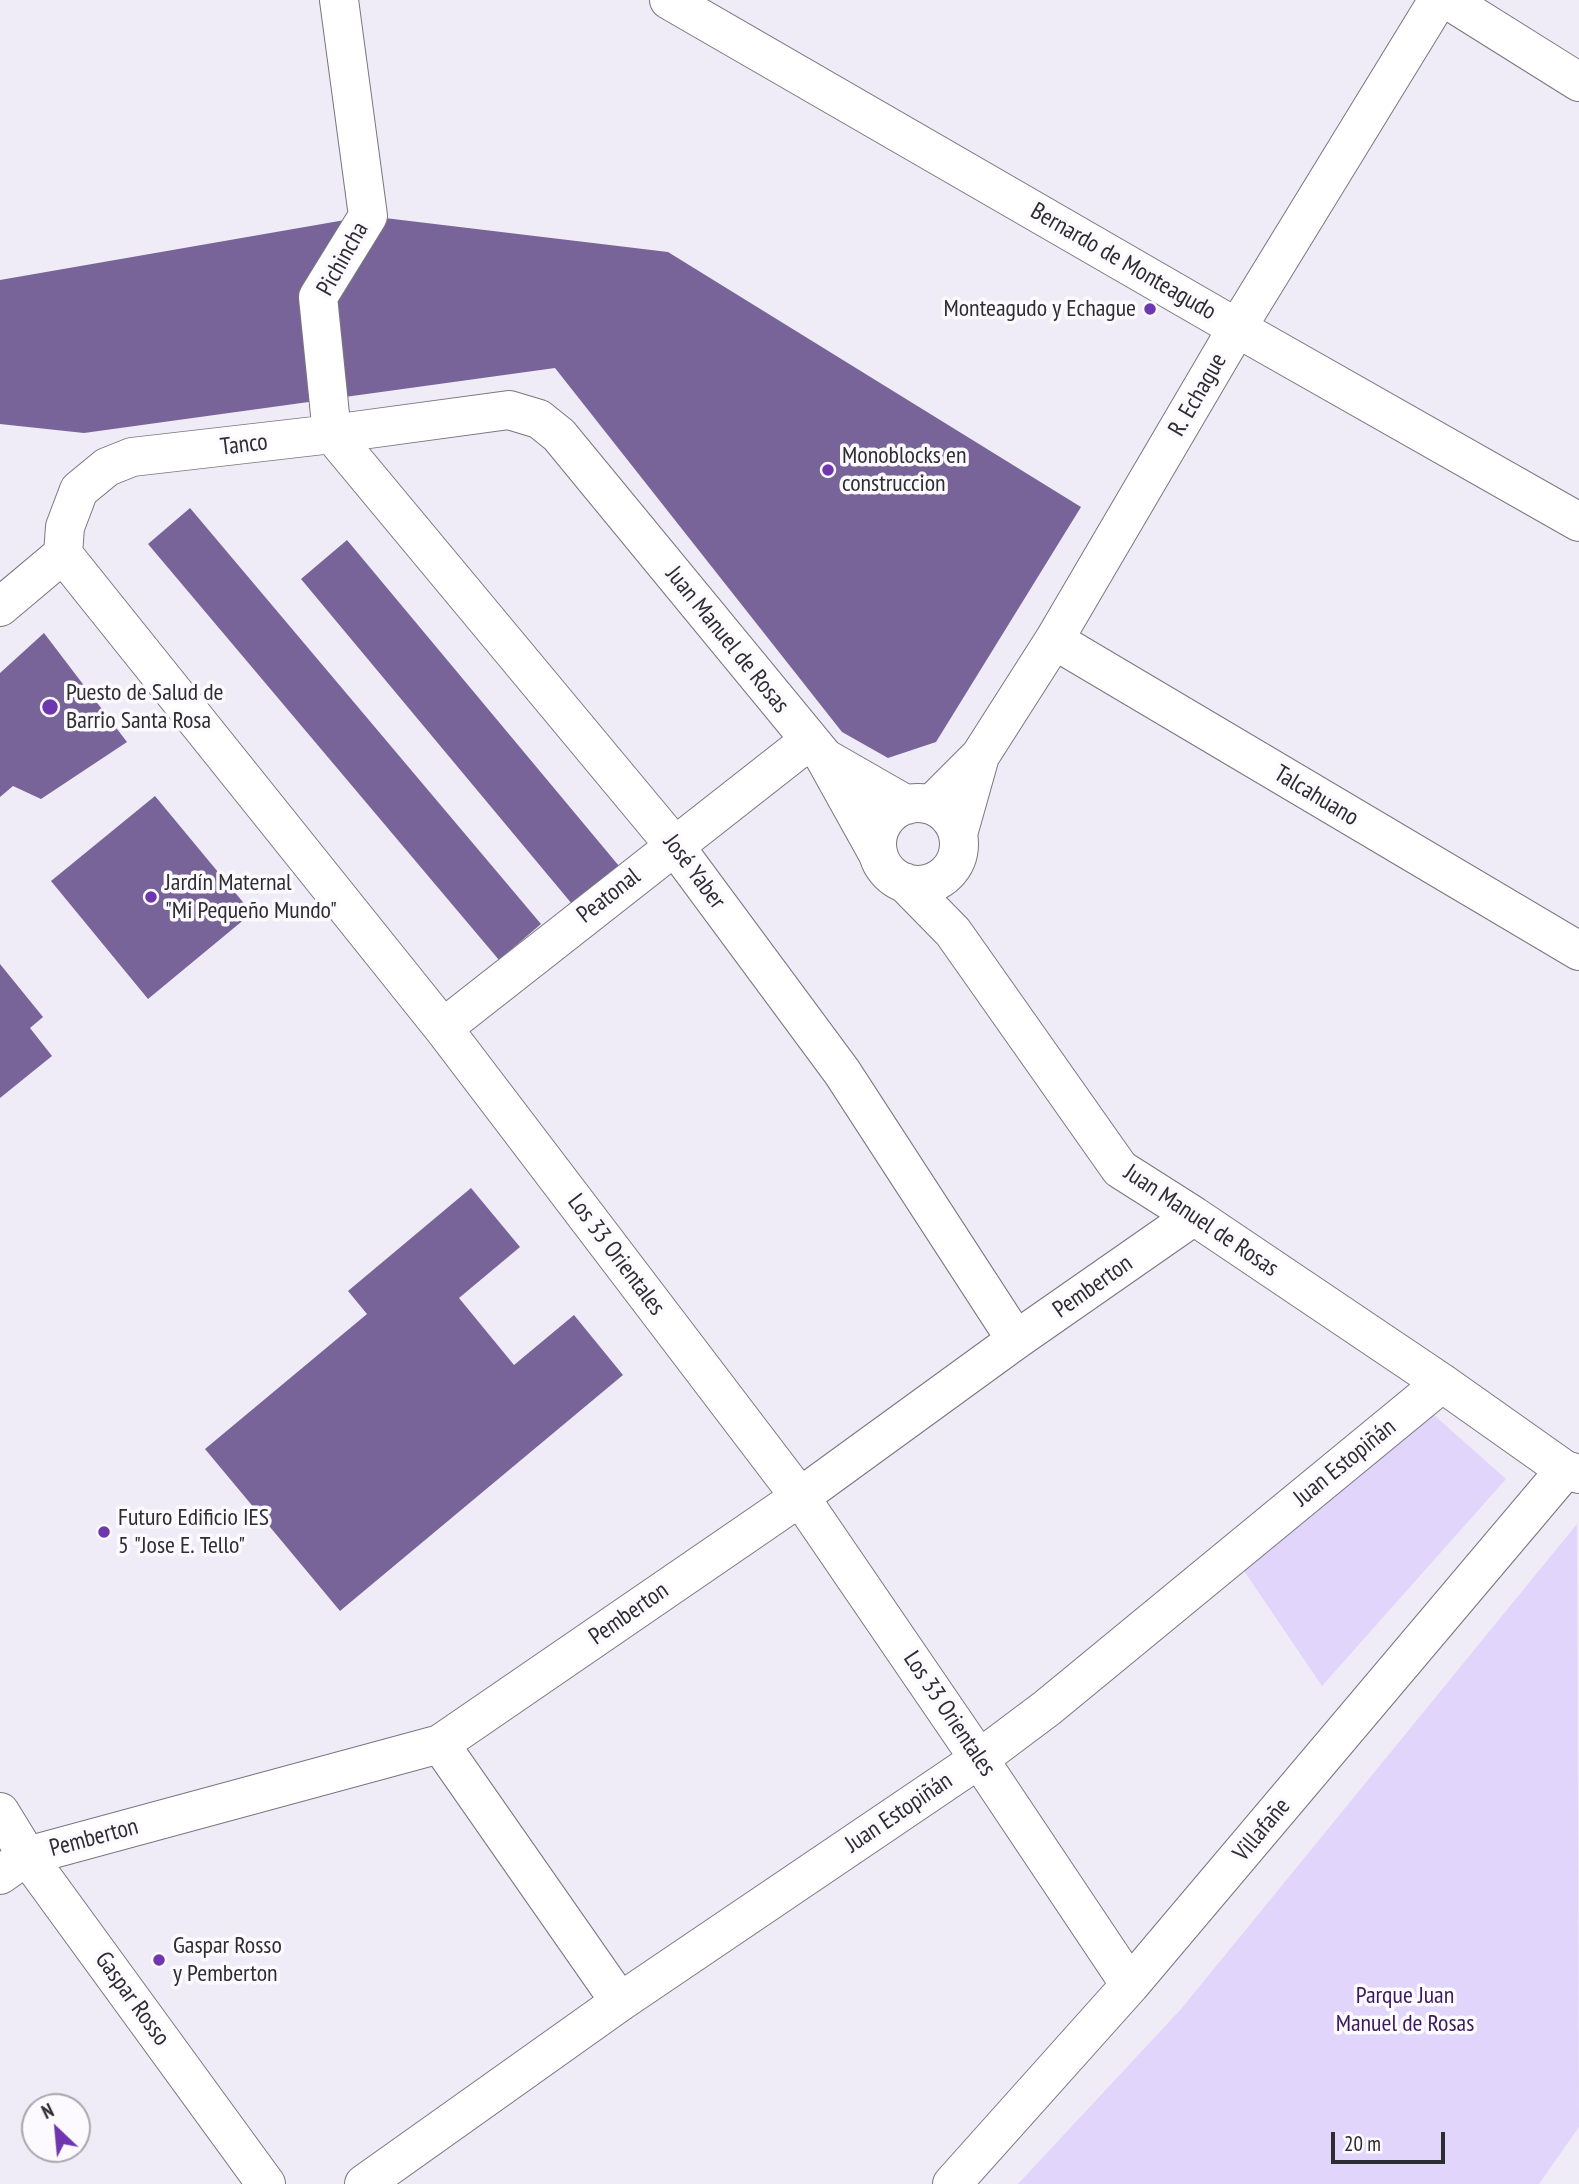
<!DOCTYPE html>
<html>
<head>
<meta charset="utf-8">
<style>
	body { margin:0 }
	#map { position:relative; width:1579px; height:2184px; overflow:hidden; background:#efecf7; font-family:"PT Sans Narrow",sans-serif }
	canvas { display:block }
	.north { position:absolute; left:21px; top:2093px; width:70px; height:70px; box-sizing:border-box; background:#fcfaff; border:2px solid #a9a8ac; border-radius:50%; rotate:334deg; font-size:19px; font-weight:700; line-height:28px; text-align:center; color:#2d2c30 }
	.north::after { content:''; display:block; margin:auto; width:24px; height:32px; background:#6f37ae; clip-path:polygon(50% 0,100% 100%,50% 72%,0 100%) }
	.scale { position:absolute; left:1331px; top:2132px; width:114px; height:32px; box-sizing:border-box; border:4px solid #2d2c30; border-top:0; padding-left:9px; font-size:21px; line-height:24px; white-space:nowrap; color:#2d2c30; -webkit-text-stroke:5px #fcfaff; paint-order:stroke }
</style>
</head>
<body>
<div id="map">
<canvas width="1579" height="2184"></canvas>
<div class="north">N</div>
<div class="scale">20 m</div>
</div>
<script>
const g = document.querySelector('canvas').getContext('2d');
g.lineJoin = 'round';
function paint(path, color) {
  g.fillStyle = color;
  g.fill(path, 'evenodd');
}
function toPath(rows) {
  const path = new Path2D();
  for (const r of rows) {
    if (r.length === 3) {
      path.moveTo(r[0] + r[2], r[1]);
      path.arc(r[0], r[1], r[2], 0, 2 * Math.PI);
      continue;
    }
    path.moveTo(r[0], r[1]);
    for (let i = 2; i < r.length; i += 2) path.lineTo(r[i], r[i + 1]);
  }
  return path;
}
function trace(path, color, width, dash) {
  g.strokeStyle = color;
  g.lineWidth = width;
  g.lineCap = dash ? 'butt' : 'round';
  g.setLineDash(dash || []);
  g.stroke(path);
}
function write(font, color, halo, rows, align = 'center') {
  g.font = font + ' "PT Sans Narrow",sans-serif';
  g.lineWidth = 7;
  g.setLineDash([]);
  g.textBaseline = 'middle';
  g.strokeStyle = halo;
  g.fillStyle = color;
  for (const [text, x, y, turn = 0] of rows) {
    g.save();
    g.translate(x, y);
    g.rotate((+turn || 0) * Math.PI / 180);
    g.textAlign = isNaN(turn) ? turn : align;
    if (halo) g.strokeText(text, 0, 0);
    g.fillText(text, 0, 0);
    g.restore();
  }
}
paint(toPath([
	[1425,1407,1506,1479,1322,1686,1234,1556],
	[1577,1524,1579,2127,1539,2184,1018,2184,1181,2009]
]), '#e2d5fb');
paint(toPath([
	[368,216,668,252,1081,507,936,742,888,758,842,732,555,368,84,433,0,424,0,280],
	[190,508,541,924,499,960,148,544],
	[347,540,619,866,572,904,301,579],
	[44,633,127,742,41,799,13,786,0,797,0,673],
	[155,796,252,913,148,999,51,881],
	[0,964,43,1017,30,1028,52,1056,0,1098],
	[471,1188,520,1247,459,1298,514,1365,574,1315,623,1375,340,1611,205,1449,367,1314,348,1291]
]), '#79649a');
const street = toPath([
	[339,0,368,216,318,297,332,434,674,845,842,1072,1016,1340],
	[669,0,1237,328,1579,522],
	[63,554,443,1028,800,1497,979,1759,1130,1985],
	[0,607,63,554,65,527,79,490,107,467,132,457,332,434,509,410,539,419,559,435,824,757,879,856],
	[1054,640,1579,951],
	[980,756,1054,640,1237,328,1438,0],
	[825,758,907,805],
	[918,844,41],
	[931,805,980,756,958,834],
	[904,882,953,932,1120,1169,1194,1216,1442,1383,1565,1470,1579,1474],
	[443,1028,810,740],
	[440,1744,620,2002],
	[0,1812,27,1856,266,2184],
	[0,1875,27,1856,440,1744,800,1497,1016,1340,1194,1216],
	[364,2184,620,2002,979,1759,1047,1708,1442,1383],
	[952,2184,1130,1985,1565,1470]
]);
const secondary = toPath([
	[1448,0,1579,82]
]);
trace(street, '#797680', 40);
trace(secondary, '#797680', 40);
trace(street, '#fff', 38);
trace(secondary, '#fff', 38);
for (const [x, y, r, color] of [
	[1150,309,7,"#6f37ae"],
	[828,470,7,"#6f37ae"],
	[50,707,9,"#6f37ae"],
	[151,897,7,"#6f37ae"],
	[104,1532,7,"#6f37ae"],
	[159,1960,7,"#6f37ae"]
]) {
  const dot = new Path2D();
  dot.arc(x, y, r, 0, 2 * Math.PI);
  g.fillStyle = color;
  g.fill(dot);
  trace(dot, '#fcfaff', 2.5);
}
write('24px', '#2d2c30', '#fcfaff', [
	["Pichincha",343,259,-61],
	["Bernardo de Monteagudo",1123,262,30],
	["R. Echague",1198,395,-60],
	["Tanco",244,445,-7],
	["Juan Manuel de Rosas",727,640,51],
	["Talcahuano",1316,796,31],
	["José Yaber",694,872,53],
	["Peatonal",609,896,-38],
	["Juan Manuel de Rosas",1201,1221,34],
	["Los 33 Orientales",616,1255,53],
	["Pemberton",1093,1287,-35],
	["Juan Estopiñán",1345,1463,-39],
	["Pemberton",629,1614,-35],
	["Los 33 Orientales",949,1714,56],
	["Juan Estopiñán",899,1813,-34],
	["Villafañe",1262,1830,-50],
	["Pemberton",94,1838,-15],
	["Gaspar Rosso",132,1999,54]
]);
write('24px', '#2d2c30', '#fcfaff', [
	["Monteagudo y Echague",1136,309,"right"],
	["Monoblocks en",842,456],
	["construccion",842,484],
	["Puesto de Salud de",66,693],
	["Barrio Santa Rosa",66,721],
	["Jardín Maternal",165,883],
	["\"Mi Pequeño Mundo\"",165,911],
	["Futuro Edificio IES",118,1518],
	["5 \"Jose E. Tello\"",118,1546],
	["Gaspar Rosso",173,1946],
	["y Pemberton",173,1974]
], 'left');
write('24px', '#3a1a5e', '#fcfaff', [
	["Parque Juan",1405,1996],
	["Manuel de Rosas",1405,2024]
]);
</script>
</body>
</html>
